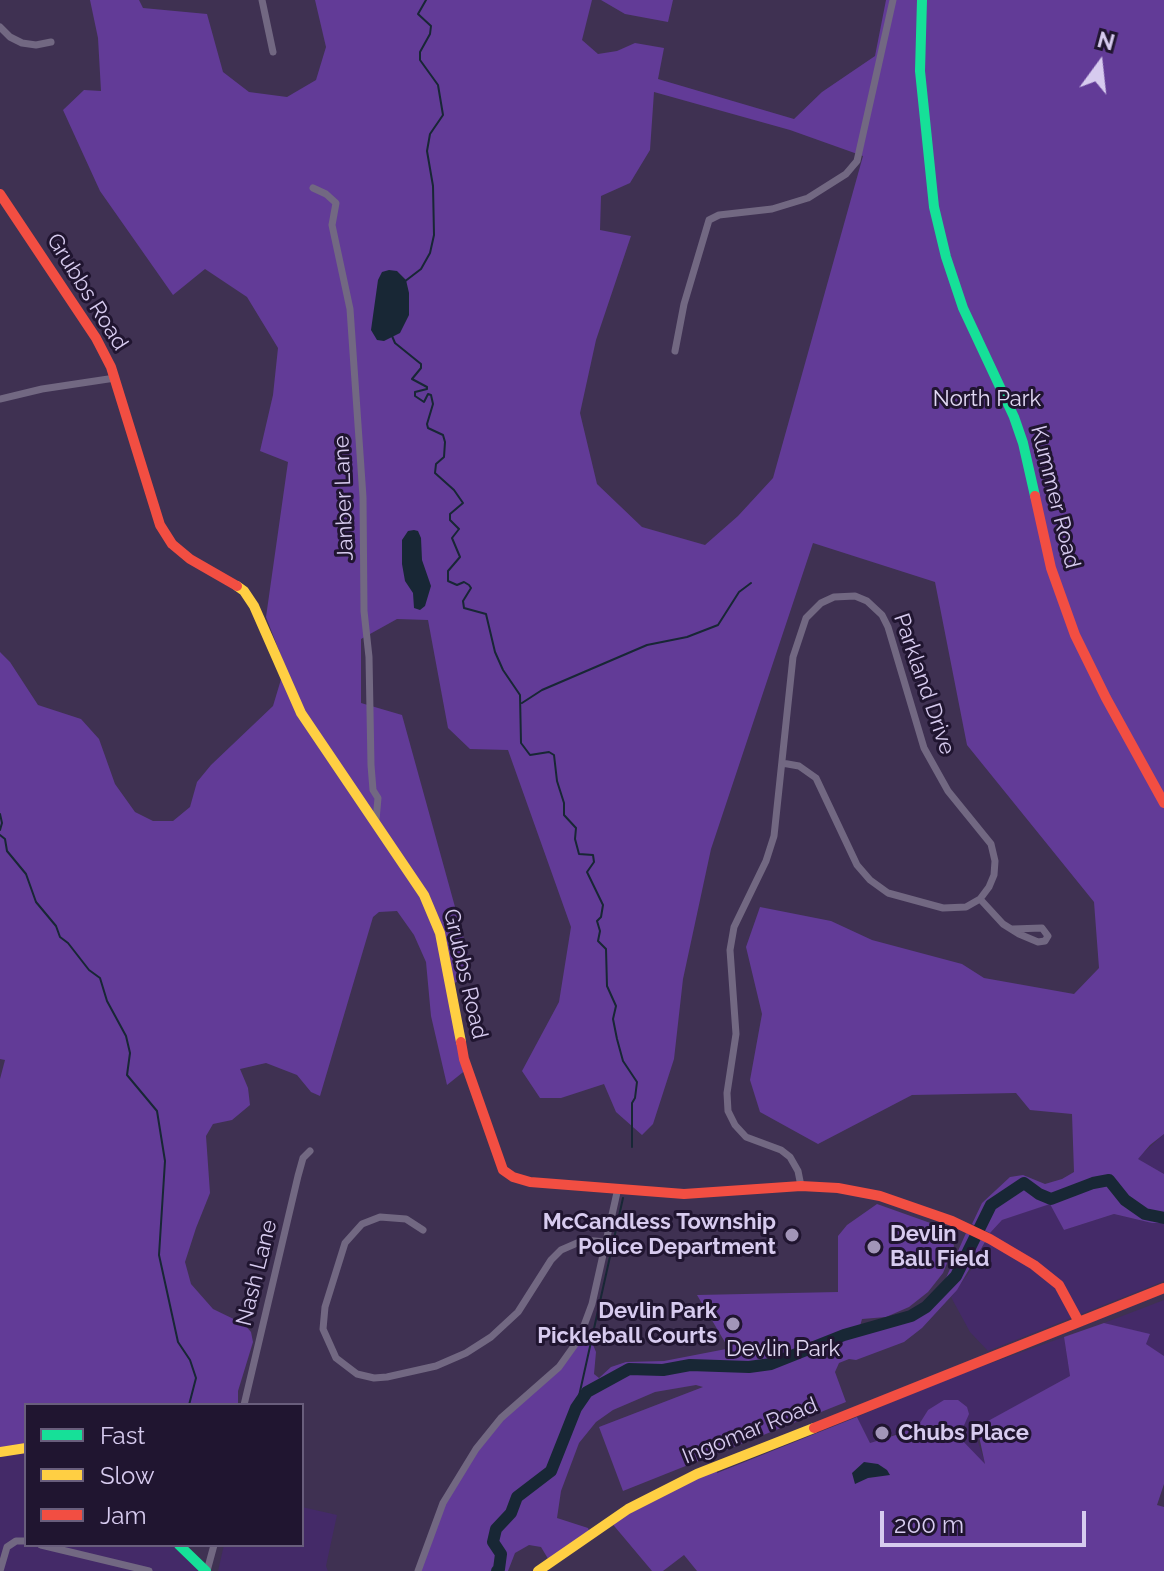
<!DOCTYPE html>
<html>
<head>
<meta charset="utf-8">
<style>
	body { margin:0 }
	#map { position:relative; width:1164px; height:1571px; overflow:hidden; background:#3f3152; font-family:Raleway,sans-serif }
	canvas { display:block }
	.legend { position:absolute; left:24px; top:1403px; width:280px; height:144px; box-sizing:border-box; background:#201530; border:2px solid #695e7c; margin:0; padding:10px 14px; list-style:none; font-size:24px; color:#d7cbef }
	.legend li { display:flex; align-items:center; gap:16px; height:40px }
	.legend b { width:40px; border:2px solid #695e7c }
	.north { position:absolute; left:1060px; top:24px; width:80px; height:80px; -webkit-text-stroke:6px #201530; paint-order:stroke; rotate:15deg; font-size:22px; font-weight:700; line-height:32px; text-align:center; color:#d7cbef }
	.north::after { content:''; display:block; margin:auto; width:28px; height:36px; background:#d7cbef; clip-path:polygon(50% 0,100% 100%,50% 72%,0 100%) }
	.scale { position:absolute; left:880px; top:1511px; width:206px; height:36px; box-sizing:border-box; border:4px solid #d7cbef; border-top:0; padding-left:10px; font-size:24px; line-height:28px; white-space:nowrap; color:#d7cbef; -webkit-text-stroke:6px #201530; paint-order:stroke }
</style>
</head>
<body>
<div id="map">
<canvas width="1164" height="1571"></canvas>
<ul class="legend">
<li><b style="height:10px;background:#16e098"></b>Fast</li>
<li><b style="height:10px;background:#ffcf43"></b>Slow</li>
<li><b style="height:10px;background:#f24e42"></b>Jam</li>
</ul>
<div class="north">N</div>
<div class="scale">200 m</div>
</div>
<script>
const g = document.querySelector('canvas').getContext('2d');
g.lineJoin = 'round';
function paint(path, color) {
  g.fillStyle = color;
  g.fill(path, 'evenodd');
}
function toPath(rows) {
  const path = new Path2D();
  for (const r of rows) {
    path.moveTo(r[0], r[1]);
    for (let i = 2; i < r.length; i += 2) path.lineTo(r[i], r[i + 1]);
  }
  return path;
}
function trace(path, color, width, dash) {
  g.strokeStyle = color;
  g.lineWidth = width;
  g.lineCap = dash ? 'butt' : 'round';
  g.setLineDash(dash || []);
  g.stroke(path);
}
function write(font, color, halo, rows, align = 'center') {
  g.font = font + ' Raleway,sans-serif';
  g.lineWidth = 6;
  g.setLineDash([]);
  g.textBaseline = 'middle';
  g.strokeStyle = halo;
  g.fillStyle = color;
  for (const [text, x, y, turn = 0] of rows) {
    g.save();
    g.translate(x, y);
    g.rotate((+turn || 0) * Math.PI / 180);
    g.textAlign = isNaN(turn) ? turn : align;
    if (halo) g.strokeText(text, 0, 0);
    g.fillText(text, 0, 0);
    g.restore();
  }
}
paint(toPath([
	[1164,1134,1164,1174,1137,1159],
	[1051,1203,1064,1230,1114,1214,1152,1223,1164,1223,1164,1281,988,1351,970,1332,951,1297,971,1270,990,1233,1002,1220],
	[1164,1300,1164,1356,1145,1344,1150,1335,1104,1323],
	[1064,1337,1070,1376,978,1427,978,1442,986,1466,959,1437,967,1418,928,1410,918,1426,870,1443,857,1417,955,1376],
	[26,1451,26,1545,172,1545,202,1571,0,1571,0,1457],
	[302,1507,337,1515,326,1566,328,1571,218,1571,224,1545,302,1545]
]), '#442a68');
paint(toPath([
	[90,0,139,0,143,8,207,14,223,72,249,92,287,97,316,80,326,47,315,0,592,0,582,40,598,54,617,51,635,43,664,48,658,79,794,119,822,92,875,56,886,0,1164,0,1164,1134,1150,1145,1138,1159,1164,1174,1164,1223,1152,1223,1114,1214,1064,1230,1050,1204,1002,1220,990,1233,972,1224,982,1203,1010,1177,1023,1175,1045,1184,1062,1179,1074,1172,1072,1114,1030,1110,1016,1093,912,1095,818,1144,760,1112,750,1080,762,1014,746,947,760,907,831,921,872,940,962,964,984,978,1074,994,1099,968,1094,902,967,745,935,582,813,543,711,849,683,979,674,1059,653,1124,642,1135,616,1112,604,1084,561,1098,540,1098,522,1071,559,1002,571,927,508,750,470,749,448,728,428,620,397,619,361,639,361,703,402,715,468,954,464,977,450,986,467,1069,447,1085,431,1016,426,962,414,935,397,911,379,912,373,917,320,1096,311,1092,297,1075,266,1063,240,1069,248,1088,250,1105,232,1120,213,1124,206,1136,210,1193,196,1228,185,1262,191,1284,213,1309,244,1324,251,1332,253,1342,238,1391,238,1405,26,1405,26,1448,0,1452,0,1079,5,1060,0,1059,0,652,10,662,38,705,81,719,99,739,115,784,135,812,153,821,173,821,190,807,197,782,211,765,273,706,285,666,266,617,288,462,260,451,273,395,278,348,247,297,205,269,173,295,100,191,63,110,84,90,101,91,98,38],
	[654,92,790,130,863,156,773,478,738,516,705,545,642,527,597,484,580,413,596,340,631,236,600,230,601,196,630,183,650,150],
	[601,0,673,0,668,22,625,14],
	[877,1204,936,1225,951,1236,954,1246,943,1273,928,1292,909,1307,886,1317,862,1319,860,1326,897,1321,924,1308,942,1287,966,1233,985,1242,957,1290,922,1328,904,1342,856,1360,849,1359,839,1363,835,1372,846,1402,623,1491,599,1427,703,1387,696,1385,655,1392,613,1410,596,1422,579,1443,561,1491,557,1518,588,1528,590,1533,550,1562,541,1547,529,1545,515,1553,508,1571,418,1571,439,1511,488,1432,550,1376,583,1330,591,1340,596,1352,594,1374,599,1378,611,1367,626,1362,664,1361,726,1349,726,1344,697,1295,838,1292,838,1236,847,1225],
	[1104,1323,1150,1334,1146,1344,1164,1356,1164,1484,1157,1505,1164,1507,1164,1571,697,1571,684,1555,663,1571,652,1571,610,1521,716,1466,717,1473,857,1417,870,1443,899,1434,918,1426,928,1410,944,1400,958,1400,967,1407,969,1414,959,1437,985,1464,977,1427,1070,1376,1064,1337]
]), '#623b97');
paint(toPath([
	[389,270,397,271,406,280,409,293,409,315,400,333,384,341,377,340,371,330,378,280,382,272],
	[414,530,418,531,421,538,422,560,431,586,425,606,420,610,414,608,413,593,405,581,402,564,402,540,408,531],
	[864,1462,878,1464,887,1470,890,1475,868,1478,855,1484,852,1473]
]), '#182735');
trace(toPath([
	[404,282,421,269,430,253,434,235,433,186,427,151,430,134,443,115,438,85,420,60,420,52,430,34,431,26,418,14,426,0],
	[392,336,395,343,421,364,421,368,412,379,427,387,427,389,415,392,415,396,424,402,428,394,431,395,433,404,427,424,428,428,443,435,445,442,444,457,436,464,435,473,454,490,463,503,450,514,450,520,459,529,452,538,460,557,448,571,448,581,457,585,464,582,469,585,471,588,463,601,464,608,486,614,495,652,503,670,520,695,521,743,530,755,549,752,554,755,557,781,564,803,564,815,576,828,575,839,579,854,593,855,594,862,587,872,603,905,601,917,597,921,600,931,598,941,606,949,607,986,616,1006,613,1019,617,1039,623,1061,637,1082,635,1098,632,1103,632,1147],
	[522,703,542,690,647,645,687,637,718,625,739,592,751,583],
	[0,814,2,823,0,830],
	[0,835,5,839,7,851,26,874,36,902,56,926,60,937,68,943,89,970,100,978,107,1001,126,1036,130,1053,127,1075,157,1111,165,1161,159,1255,178,1342,190,1360,196,1378,189,1405],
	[577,1405,623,1198]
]), '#182735', 2);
trace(toPath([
	[497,1571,499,1569,501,1554,493,1542,496,1529,511,1513,517,1497,551,1471,576,1408,587,1392,629,1369,663,1370,690,1365,749,1367,771,1364,844,1335,911,1316,926,1307,956,1276,991,1205,1024,1183,1039,1194,1051,1199,1093,1183,1109,1180,1125,1200,1145,1214,1164,1218]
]), '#182735', 12);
trace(toPath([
	[262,0,273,52],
	[0,27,10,37,22,43,36,45,51,42],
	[313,188,326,194,336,203,332,225,350,309,363,497,364,611,369,657,371,765,373,790,378,798,376,820],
	[675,351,684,304,709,220,719,215,772,209,808,198,846,174,857,161,893,0],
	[0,399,42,389,115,378],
	[782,763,799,766,816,778,857,865,870,880,888,893,943,908,966,907,980,899,989,887,994,875,995,861,991,844,948,791,924,748,888,627,882,615,867,601,855,596,834,597,821,603,806,618,793,657,774,836,766,861,734,927,730,950,736,1034,727,1093,728,1111,735,1125,746,1137,781,1150,790,1157,798,1171,801,1186],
	[980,899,1003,924,1019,934,1038,942,1045,941,1048,936,1042,928,1013,929],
	[423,1230,406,1219,380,1217,362,1224,345,1243,325,1307,323,1329,336,1358,357,1374,374,1378,387,1377,436,1366,466,1353,491,1337,518,1312,551,1260,561,1250,584,1240,606,1242],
	[244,1405,298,1176,303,1158,310,1151],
	[41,1545,149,1571],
	[0,1571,7,1547,16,1541,26,1541],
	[207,1571,214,1545],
	[418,1571,443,1503,476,1449,501,1418,559,1367,579,1339,592,1304,618,1188]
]), '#726882', 7);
trace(toPath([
	[922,0,920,71,934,207,946,257,963,308,1014,417,1023,443,1035,496],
	[179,1545,206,1571]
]), '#16e098', 10);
trace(toPath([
	[237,586,244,591,254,606,301,713,424,895,440,933,461,1042],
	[0,1452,26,1448],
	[538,1571,628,1509,697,1474,814,1428]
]), '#ffcf43', 10);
trace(toPath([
	[0,194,96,338,111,367,160,525,172,544,190,559,237,586],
	[1035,496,1051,568,1075,635,1106,698,1164,803],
	[461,1042,464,1059,503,1170,513,1177,530,1182,684,1194,801,1186,838,1188,880,1196,952,1221,990,1239,1034,1265,1059,1285,1079,1322],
	[814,1428,1164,1288]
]), '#f24e42', 10);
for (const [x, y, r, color] of [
	[792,1235,8,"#a295b8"],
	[874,1247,8,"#a295b8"],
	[733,1324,8,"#a295b8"],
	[882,1433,8,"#a295b8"]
]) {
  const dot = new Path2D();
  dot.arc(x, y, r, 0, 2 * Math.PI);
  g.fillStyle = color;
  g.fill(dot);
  trace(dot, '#201530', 3);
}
write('22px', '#d7cbef', '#201530', [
	["Grubbs Road",87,292,58],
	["Kummer Road",1055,497,76],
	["Janber Lane",344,498,-92],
	["Parkland Drive",924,684,71],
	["Grubbs Road",465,974,77],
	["Nash Lane",257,1273,-76],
	["Ingomar Road",750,1431,-22]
]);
write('22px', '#e2d9f4', '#201530', [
	["North Park",987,399],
	["Devlin Park",783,1349]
]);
write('bold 22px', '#d7cbef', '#201530', [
	["McCandless Township",776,1222],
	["Police Department",776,1247],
	["Devlin",890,1234,"left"],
	["Ball Field",890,1259,"left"],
	["Devlin Park",717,1311],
	["Pickleball Courts",717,1336],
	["Chubs Place",898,1433,"left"]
], 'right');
</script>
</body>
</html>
